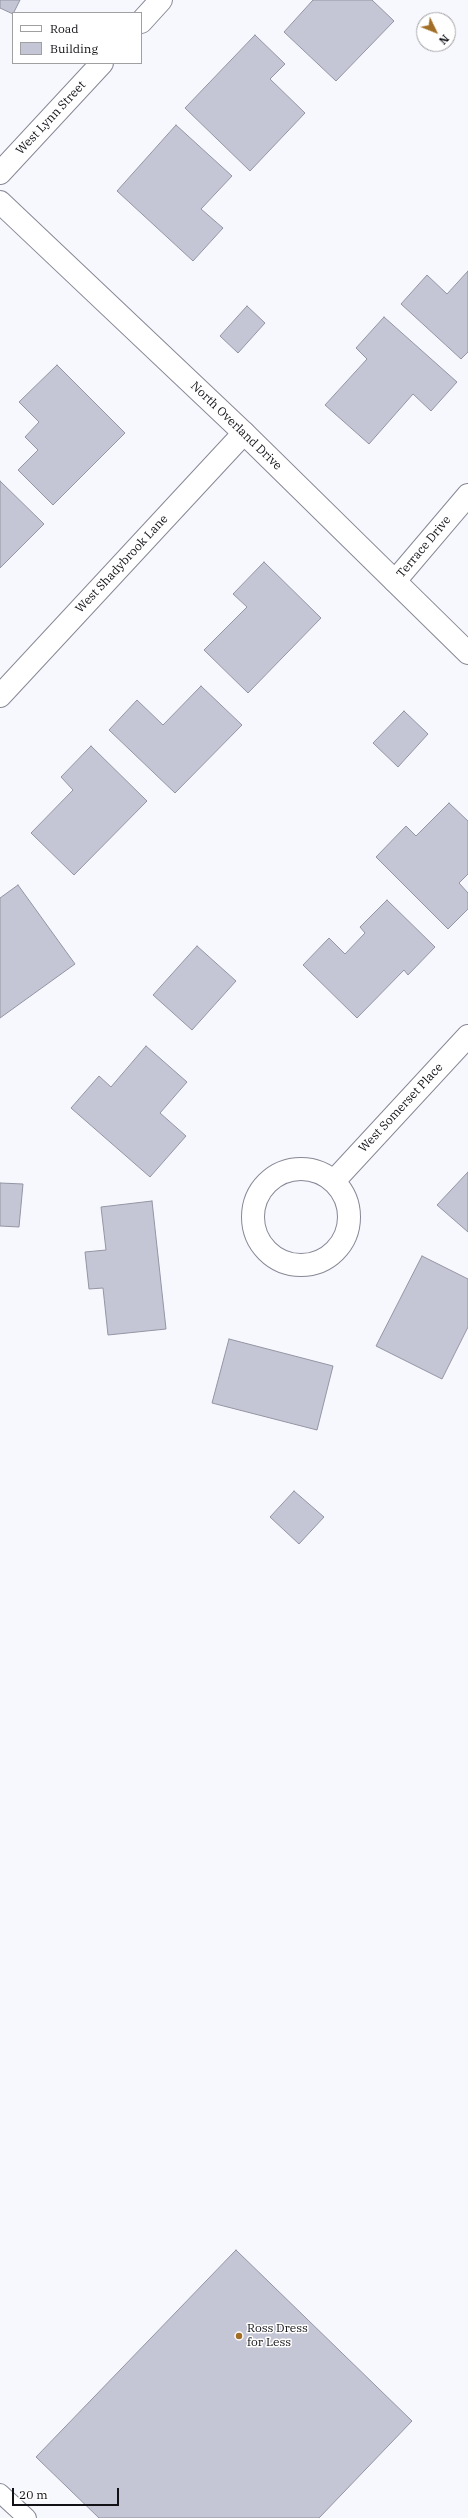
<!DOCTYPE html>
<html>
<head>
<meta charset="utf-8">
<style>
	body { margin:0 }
	#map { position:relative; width:468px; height:2518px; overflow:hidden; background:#f7f8fe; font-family:"IBM Plex Serif",serif }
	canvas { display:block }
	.legend { position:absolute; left:12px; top:12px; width:130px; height:52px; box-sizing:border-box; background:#fff; border:1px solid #a0a0a2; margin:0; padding:5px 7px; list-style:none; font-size:12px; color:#111116 }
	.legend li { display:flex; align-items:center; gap:8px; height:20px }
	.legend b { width:20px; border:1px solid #a0a0a2 }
	.north { position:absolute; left:416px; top:12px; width:40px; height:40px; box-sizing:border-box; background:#fff; border:1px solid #a0a0a2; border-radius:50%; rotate:133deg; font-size:11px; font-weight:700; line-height:16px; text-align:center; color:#111116 }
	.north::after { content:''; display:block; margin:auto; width:14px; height:18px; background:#a26e26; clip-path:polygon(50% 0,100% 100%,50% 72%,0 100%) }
	.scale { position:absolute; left:12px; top:2488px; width:107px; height:18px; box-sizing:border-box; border:2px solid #111116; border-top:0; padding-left:5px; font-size:12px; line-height:14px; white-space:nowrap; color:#111116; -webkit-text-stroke:3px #fff; paint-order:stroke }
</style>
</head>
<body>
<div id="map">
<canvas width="468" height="2518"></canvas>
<ul class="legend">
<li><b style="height:5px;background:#fff"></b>Road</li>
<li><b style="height:11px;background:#c4c6d5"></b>Building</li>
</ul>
<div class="north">N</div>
<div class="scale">20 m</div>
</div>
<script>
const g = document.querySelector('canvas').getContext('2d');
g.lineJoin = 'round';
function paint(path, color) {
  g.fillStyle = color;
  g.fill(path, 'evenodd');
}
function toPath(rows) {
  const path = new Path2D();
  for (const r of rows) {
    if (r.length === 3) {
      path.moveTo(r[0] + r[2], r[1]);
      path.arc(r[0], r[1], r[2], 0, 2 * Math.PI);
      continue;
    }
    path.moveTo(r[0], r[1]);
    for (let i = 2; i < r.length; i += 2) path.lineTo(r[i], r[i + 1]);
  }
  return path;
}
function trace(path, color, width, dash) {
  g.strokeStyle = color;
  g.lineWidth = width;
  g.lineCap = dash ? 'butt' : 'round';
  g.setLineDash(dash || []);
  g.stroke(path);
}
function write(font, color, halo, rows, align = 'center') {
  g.font = font + ' "IBM Plex Serif",serif';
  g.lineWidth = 3;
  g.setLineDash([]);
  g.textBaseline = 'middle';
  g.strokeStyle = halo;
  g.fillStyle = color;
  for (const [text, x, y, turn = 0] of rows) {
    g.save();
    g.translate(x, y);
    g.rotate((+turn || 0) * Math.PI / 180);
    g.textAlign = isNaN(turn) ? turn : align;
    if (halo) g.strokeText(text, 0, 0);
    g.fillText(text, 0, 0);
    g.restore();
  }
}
const building = toPath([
	[0,0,20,0,13,14,0,8,0,0],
	[313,0,372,0,394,21,336,81,284,32,313,0],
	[255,35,285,64,270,79,305,113,250,171,185,108,255,35],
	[176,125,232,176,201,209,223,228,193,261,117,191,176,125],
	[468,271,468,352,461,359,401,304,427,275,447,294,468,271],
	[247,306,265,323,238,353,220,336,247,306],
	[384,317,457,382,431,411,413,394,369,444,325,405,367,359,356,348,384,317],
	[57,365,125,433,53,505,18,470,38,450,25,437,39,422,19,402,57,365],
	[0,481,44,524,0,568,0,481],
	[264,562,321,618,248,693,204,650,247,607,233,594,264,562],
	[201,686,242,725,175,793,109,730,137,700,163,725,201,686],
	[404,711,428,734,398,767,373,743,404,711],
	[91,746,147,801,74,875,31,833,73,790,61,777,91,746],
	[449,803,468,821,468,874,459,883,468,893,468,909,448,929,376,857,406,826,416,836,449,803],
	[18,885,75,964,0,1018,0,898,18,885],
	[387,900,435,947,408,975,404,970,357,1018,303,965,329,938,345,954,365,933,360,927,387,900],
	[197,946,236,981,192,1030,153,995,197,946],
	[146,1046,187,1082,160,1113,186,1136,150,1177,71,1108,99,1076,111,1087,146,1046],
	[468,1172,468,1232,437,1205,468,1172],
	[0,1183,23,1184,19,1227,0,1226,0,1183],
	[152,1201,166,1329,108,1335,103,1288,89,1289,85,1252,106,1250,101,1207,152,1201],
	[422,1256,468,1279,468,1327,442,1379,376,1346,422,1256],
	[229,1339,333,1366,317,1430,212,1403,229,1339],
	[294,1491,324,1517,299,1544,270,1517,294,1491],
	[236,2250,412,2421,319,2518,99,2518,36,2457,236,2250]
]);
paint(building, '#c4c6d5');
trace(building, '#9495a3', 1);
const lane = toPath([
	[0,2493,27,2518]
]);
const street = toPath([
	[141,22,161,0],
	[0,173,102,63],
	[395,581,468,495],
	[0,696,244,433],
	[301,1217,48],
	[334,1181,468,1036]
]);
const secondary = toPath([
	[0,202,244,433,468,653]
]);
trace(lane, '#878896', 20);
trace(street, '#878896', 24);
trace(secondary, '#878896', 24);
trace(lane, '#fff', 18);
trace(street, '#fff', 22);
trace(secondary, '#fff', 22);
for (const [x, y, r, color] of [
	[239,2336,4,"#a26e26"]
]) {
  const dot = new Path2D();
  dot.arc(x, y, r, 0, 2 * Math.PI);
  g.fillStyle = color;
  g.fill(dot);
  trace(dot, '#fff', 1.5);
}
write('12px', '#111116', '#fff', [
	["West Lynn Street",51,118,-47],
	["North Overland Drive",236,426,44],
	["Terrace Drive",424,547,-50],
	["West Shadybrook Lane",122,564,-47],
	["West Somerset Place",401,1108,-47]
]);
write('12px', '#111116', '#fff', [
	["Ross Dress",247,2329],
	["for Less",247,2343]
], 'left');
</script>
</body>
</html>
